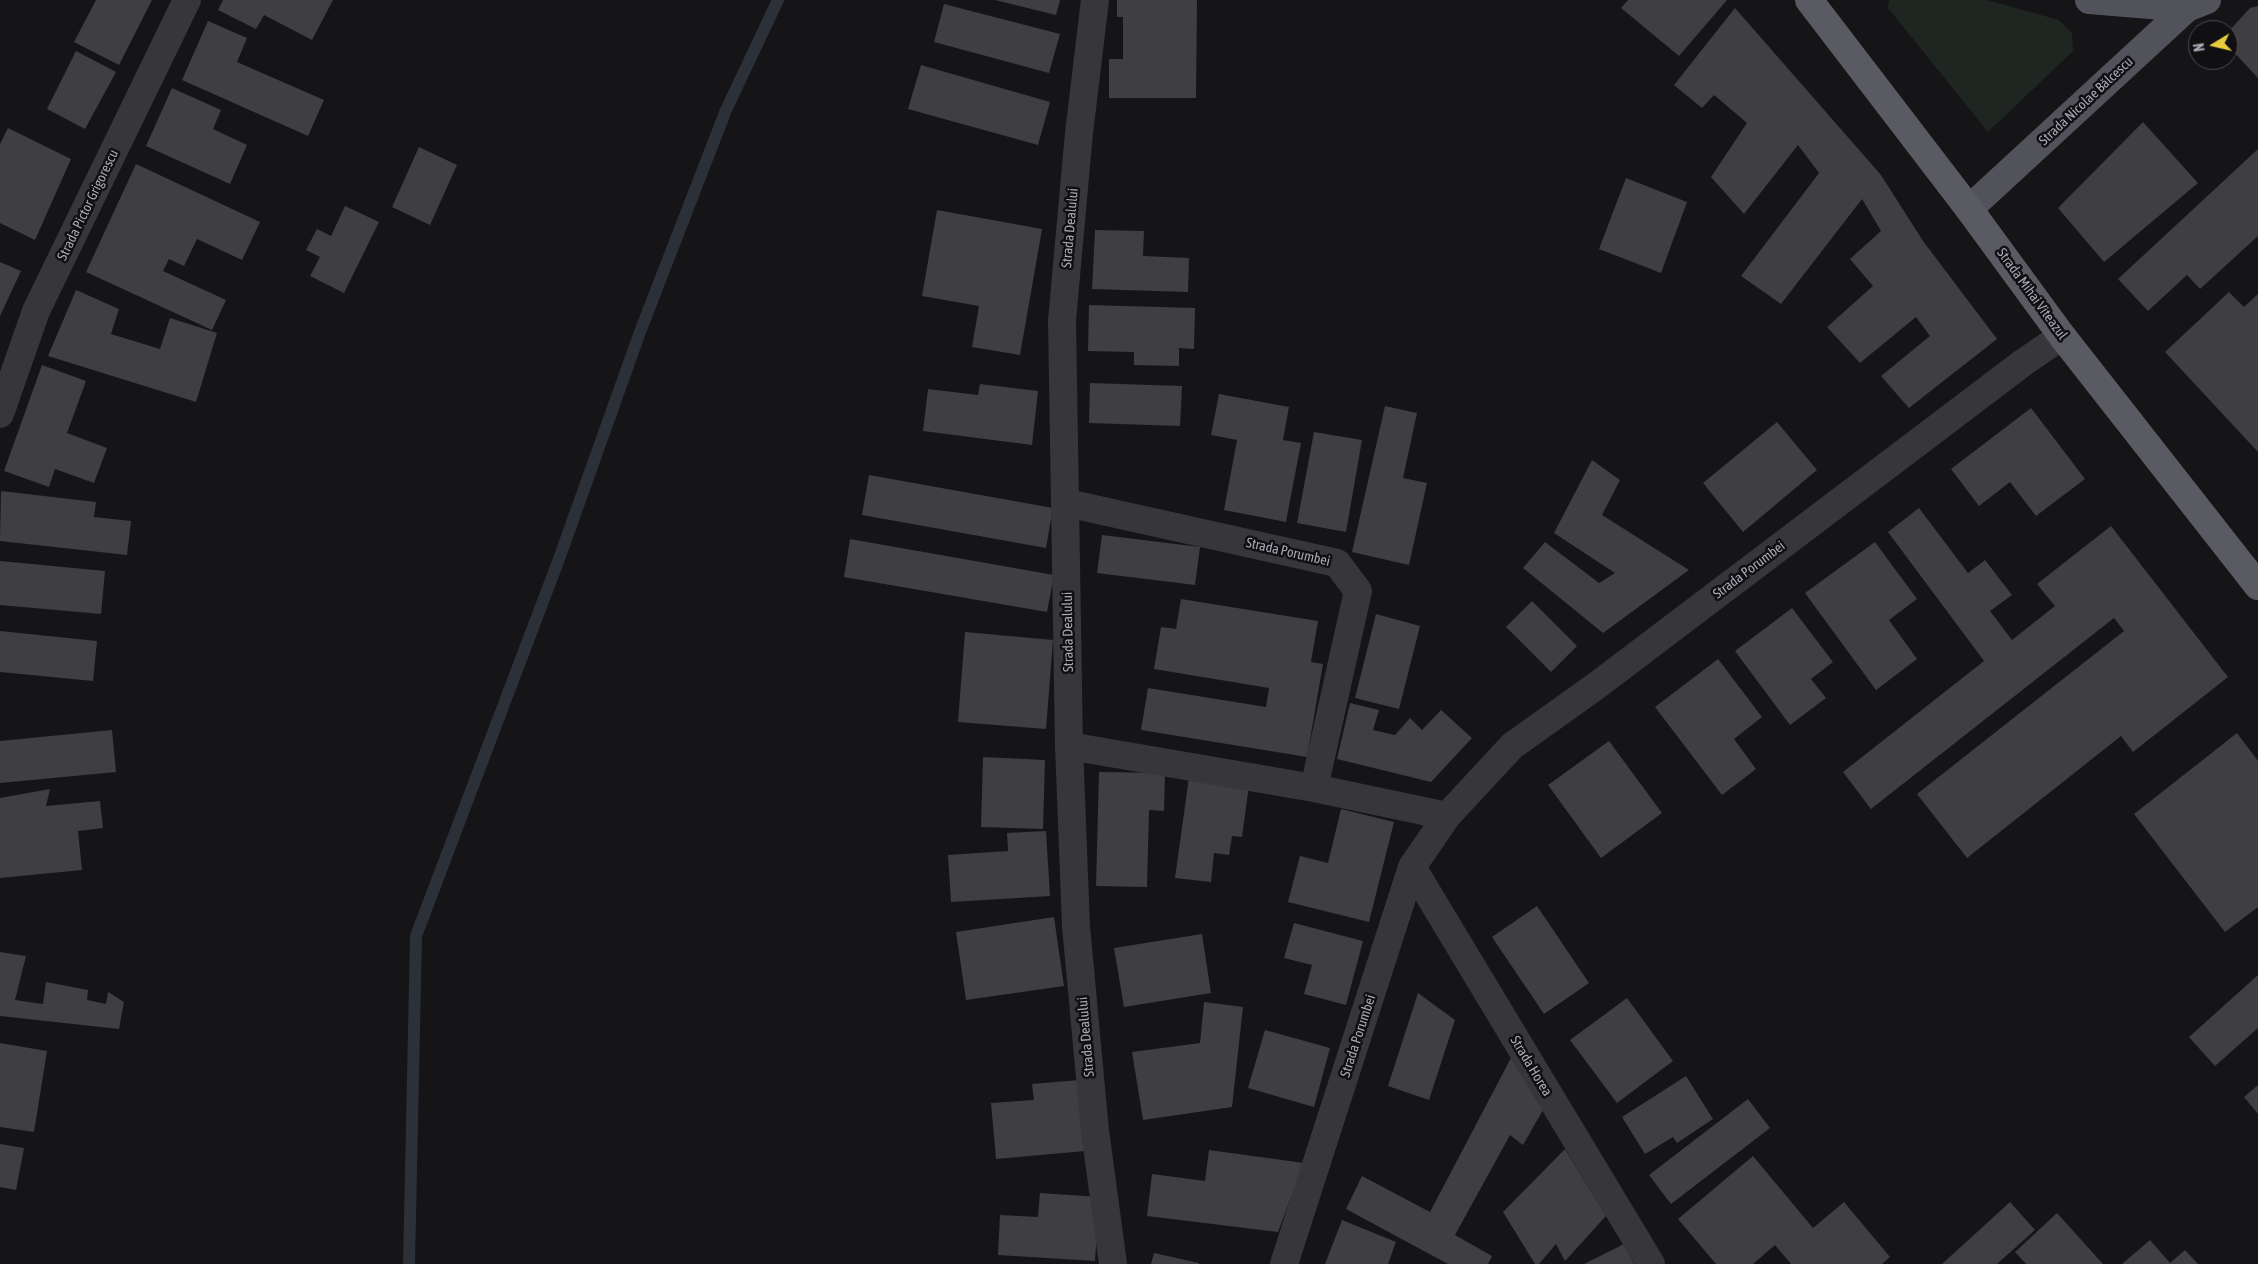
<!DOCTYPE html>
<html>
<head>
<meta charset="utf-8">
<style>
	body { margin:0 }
	#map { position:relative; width:2258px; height:1264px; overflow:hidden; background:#151416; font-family:"Asap Condensed",sans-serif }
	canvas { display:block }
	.north { position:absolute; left:2188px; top:20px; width:50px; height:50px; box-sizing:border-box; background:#100f11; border:1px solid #4c4d53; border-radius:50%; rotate:261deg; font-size:14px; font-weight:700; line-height:20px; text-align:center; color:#a7a9b5 }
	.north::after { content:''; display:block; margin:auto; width:18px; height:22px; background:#e7cc3b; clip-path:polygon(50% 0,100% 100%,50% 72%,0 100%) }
</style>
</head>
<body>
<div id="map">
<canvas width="2258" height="1264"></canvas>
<div class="north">N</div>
</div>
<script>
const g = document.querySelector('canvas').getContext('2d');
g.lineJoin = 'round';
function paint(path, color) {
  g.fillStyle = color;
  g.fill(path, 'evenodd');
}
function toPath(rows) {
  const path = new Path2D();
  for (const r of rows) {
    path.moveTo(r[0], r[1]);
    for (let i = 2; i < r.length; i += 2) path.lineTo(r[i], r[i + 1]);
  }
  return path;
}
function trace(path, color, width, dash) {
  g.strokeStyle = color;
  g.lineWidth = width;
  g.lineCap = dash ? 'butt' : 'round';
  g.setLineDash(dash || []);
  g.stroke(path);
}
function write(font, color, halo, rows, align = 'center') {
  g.font = font + ' "Asap Condensed",sans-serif';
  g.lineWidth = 5;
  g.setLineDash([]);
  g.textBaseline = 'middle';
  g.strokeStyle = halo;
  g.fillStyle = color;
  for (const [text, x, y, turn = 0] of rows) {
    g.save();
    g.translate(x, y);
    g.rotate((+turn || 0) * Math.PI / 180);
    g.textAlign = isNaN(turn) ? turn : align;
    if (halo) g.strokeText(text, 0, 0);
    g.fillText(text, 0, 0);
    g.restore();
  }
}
paint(toPath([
	[1889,0,1987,0,2059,20,2072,33,2073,51,1988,132,1888,8]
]), '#1f2621');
trace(toPath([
	[409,1264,416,936,559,559,640,332,726,110,778,0]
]), '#2b3039', 12);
paint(toPath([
	[96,0,152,0,119,65,74,42],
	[223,0,333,0,312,40,264,15,256,29,218,10],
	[995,0,1060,0,1056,15],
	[1117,0,1197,0,1196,98,1109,98,1109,59,1123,59,1123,17,1117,17],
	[1628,0,1727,0,1679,56,1621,8],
	[944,4,1060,34,1049,73,934,42],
	[2258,6,2258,78,2228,46,2228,32,2250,8],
	[1735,8,1881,175,1923,241,1997,339,1909,408,1881,376,1930,336,1916,317,1860,363,1827,327,1873,286,1850,259,1881,231,1862,199,1781,304,1741,276,1819,173,1798,145,1744,214,1711,177,1747,123,1714,95,1702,108,1674,85],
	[208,21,247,38,237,62,324,100,308,136,182,80],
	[76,51,116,72,85,129,47,109],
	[921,65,1050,102,1038,145,908,109],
	[172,88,221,110,213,129,247,145,230,184,146,146],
	[2143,122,2198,183,2104,262,2058,208],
	[8,128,71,159,35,240,0,223,0,144],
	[419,147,457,165,430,225,392,207],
	[2258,149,2258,236,2200,289,2187,275,2148,311,2118,279],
	[136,164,260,222,242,260,197,239,184,266,169,259,163,271,226,300,212,330,86,272],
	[1626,178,1687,202,1661,273,1599,249],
	[345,206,379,222,344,293,310,276,320,257,306,250,317,229,331,236],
	[937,210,1042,229,1020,355,972,347,979,306,922,296],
	[1095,230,1144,231,1143,256,1189,258,1188,292,1092,289],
	[0,262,21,271,0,316],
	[76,290,119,309,111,334,160,349,170,318,217,333,196,402,48,356],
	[2229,292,2244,307,2258,294,2258,452,2165,352],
	[1089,305,1195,308,1194,349,1179,348,1179,366,1134,365,1134,352,1088,351],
	[42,365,86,381,67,433,107,448,94,483,55,469,49,487,4,471],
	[1090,383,1182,386,1180,426,1089,423],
	[980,384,1038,391,1032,445,923,431,928,389,978,395],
	[1219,394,1289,407,1283,440,1301,443,1286,522,1224,510,1237,440,1211,435],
	[1385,406,1417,413,1403,478,1427,483,1409,565,1352,552],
	[2031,408,2085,479,2036,516,2010,482,1979,506,1951,469],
	[1777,422,1817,470,1743,532,1703,483],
	[1314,432,1362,440,1346,532,1297,523],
	[1592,460,1620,480,1602,515,1689,570,1603,633,1523,568,1545,542,1599,583,1615,573,1554,533],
	[869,475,1053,508,1046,548,862,515],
	[1,491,96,502,94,517,131,521,127,555,0,541],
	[1919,508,1968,573,1985,560,2012,595,1990,611,2012,640,2055,606,2037,584,2111,526,2228,677,2133,752,2121,736,1967,858,1917,794,2124,631,2114,618,1871,809,1843,772,1984,661,1888,532],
	[1102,535,1200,547,1195,585,1097,573],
	[850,539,1054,575,1047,612,844,577],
	[1875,542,1917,599,1889,620,1917,659,1876,690,1805,593],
	[0,561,105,571,101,614,0,605],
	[1181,599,1318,621,1311,662,1323,664,1307,757,1141,730,1148,688,1266,707,1269,688,1154,669,1161,627,1176,629],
	[1532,601,1577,646,1551,672,1506,627],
	[1792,608,1833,662,1811,679,1826,698,1790,725,1735,651],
	[1376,614,1420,626,1399,709,1355,698],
	[0,631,97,641,93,681,0,672],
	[965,632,1053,640,1046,729,958,722],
	[1718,659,1762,717,1734,739,1756,769,1722,795,1655,707],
	[1350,703,1379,710,1373,730,1395,735,1410,718,1422,730,1441,710,1472,738,1431,782,1337,759],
	[112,730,116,772,0,783,0,741],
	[2237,733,2258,761,2258,907,2225,932,2134,814],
	[1609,741,1662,813,1601,858,1548,785],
	[983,757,1045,760,1043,829,981,827],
	[1099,772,1165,773,1164,811,1149,810,1147,887,1096,886],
	[1189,777,1249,785,1242,837,1232,836,1229,855,1214,853,1211,882,1175,878],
	[50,789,46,806,100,801,103,828,78,831,82,870,0,878,0,798],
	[1341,809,1394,822,1369,922,1288,902,1300,856,1328,863],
	[1046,831,1050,896,951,902,948,855,1008,851,1007,833],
	[1537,906,1589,983,1544,1014,1492,937],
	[1054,917,1064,986,966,1000,956,932],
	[1294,923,1363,941,1346,1005,1304,994,1312,965,1284,958],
	[1202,934,1211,993,1124,1007,1114,948],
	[0,952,26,956,15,1000,43,1004,46,982,88,990,87,1000,106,1004,108,992,124,1002,119,1029,0,1016],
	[2258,975,2258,1028,2215,1066,2189,1037],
	[1418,993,1455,1020,1429,1100,1388,1086],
	[1627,998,1673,1061,1617,1103,1570,1040],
	[1204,1002,1243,1007,1232,1107,1143,1120,1132,1052,1200,1043],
	[1265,1030,1330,1048,1314,1107,1248,1088],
	[0,1043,47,1051,34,1132,0,1127],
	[1512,1056,1543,1110,1523,1145,1510,1135,1455,1235,1492,1256,1488,1264,1448,1264,1346,1209,1362,1176,1430,1212],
	[1686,1076,1713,1119,1677,1143,1673,1137,1645,1154,1622,1117],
	[1080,1080,1085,1151,996,1159,991,1103,1034,1100,1032,1084],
	[2258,1085,2258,1114,2244,1097],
	[1748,1099,1770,1128,1671,1204,1649,1175],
	[0,1144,24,1148,16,1190,0,1187],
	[1565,1149,1606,1216,1565,1261,1556,1244,1539,1264,1535,1264,1503,1212],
	[1209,1150,1304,1163,1278,1232,1147,1216,1152,1174,1205,1181],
	[1753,1156,1813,1228,1844,1202,1890,1257,1882,1264,1791,1264,1775,1245,1753,1264,1716,1264,1678,1219],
	[1040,1193,1099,1197,1095,1261,998,1255,1000,1215,1038,1217],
	[2010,1202,2035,1230,1997,1264,1942,1264],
	[2057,1213,2103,1264,2026,1264,2015,1252],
	[1342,1220,1396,1242,1388,1264,1325,1264],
	[2150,1240,2170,1263,2185,1250,2198,1264,2122,1264],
	[1624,1244,1634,1264,1584,1264],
	[1154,1253,1199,1263,1199,1264,1151,1264]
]), '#3f3e43');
trace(toPath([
	[1095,0,1079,133,1062,320,1069,746,1076,926,1095,1131,1113,1264],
	[1067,503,1337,563,1358,591,1314,788],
	[1069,746,1314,788,1447,816],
	[1412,867,1651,1264],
	[1284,1264,1412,867,1447,816,1512,746,1596,686,2024,362,2062,336]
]), '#36363b', 28);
trace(toPath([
	[0,414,36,311,187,0]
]), '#36363b', 28);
trace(toPath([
	[2089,0,2187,8],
	[1969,209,2187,8,2207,0]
]), '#52525a', 28);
trace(toPath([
	[1809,0,1969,209,2062,336,2258,586]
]), '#5a5a62', 28);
write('14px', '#a7a9b5', '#100f11', [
	["Strada Nicolae Bălcescu",2086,101,-43],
	["Strada Pictor Grigorescu",88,205,-64],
	["Strada Dealului",1070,228,-85],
	["Strada Mihai Viteazul",2032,294,54],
	["Strada Porumbei",1288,552,13],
	["Strada Porumbei",1749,570,-37],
	["Strada Dealului",1068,632,-91],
	["Strada Porumbei",1358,1036,-72],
	["Strada Dealului",1086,1037,-95],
	["Strada Horea",1531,1066,59]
]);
</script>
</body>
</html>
